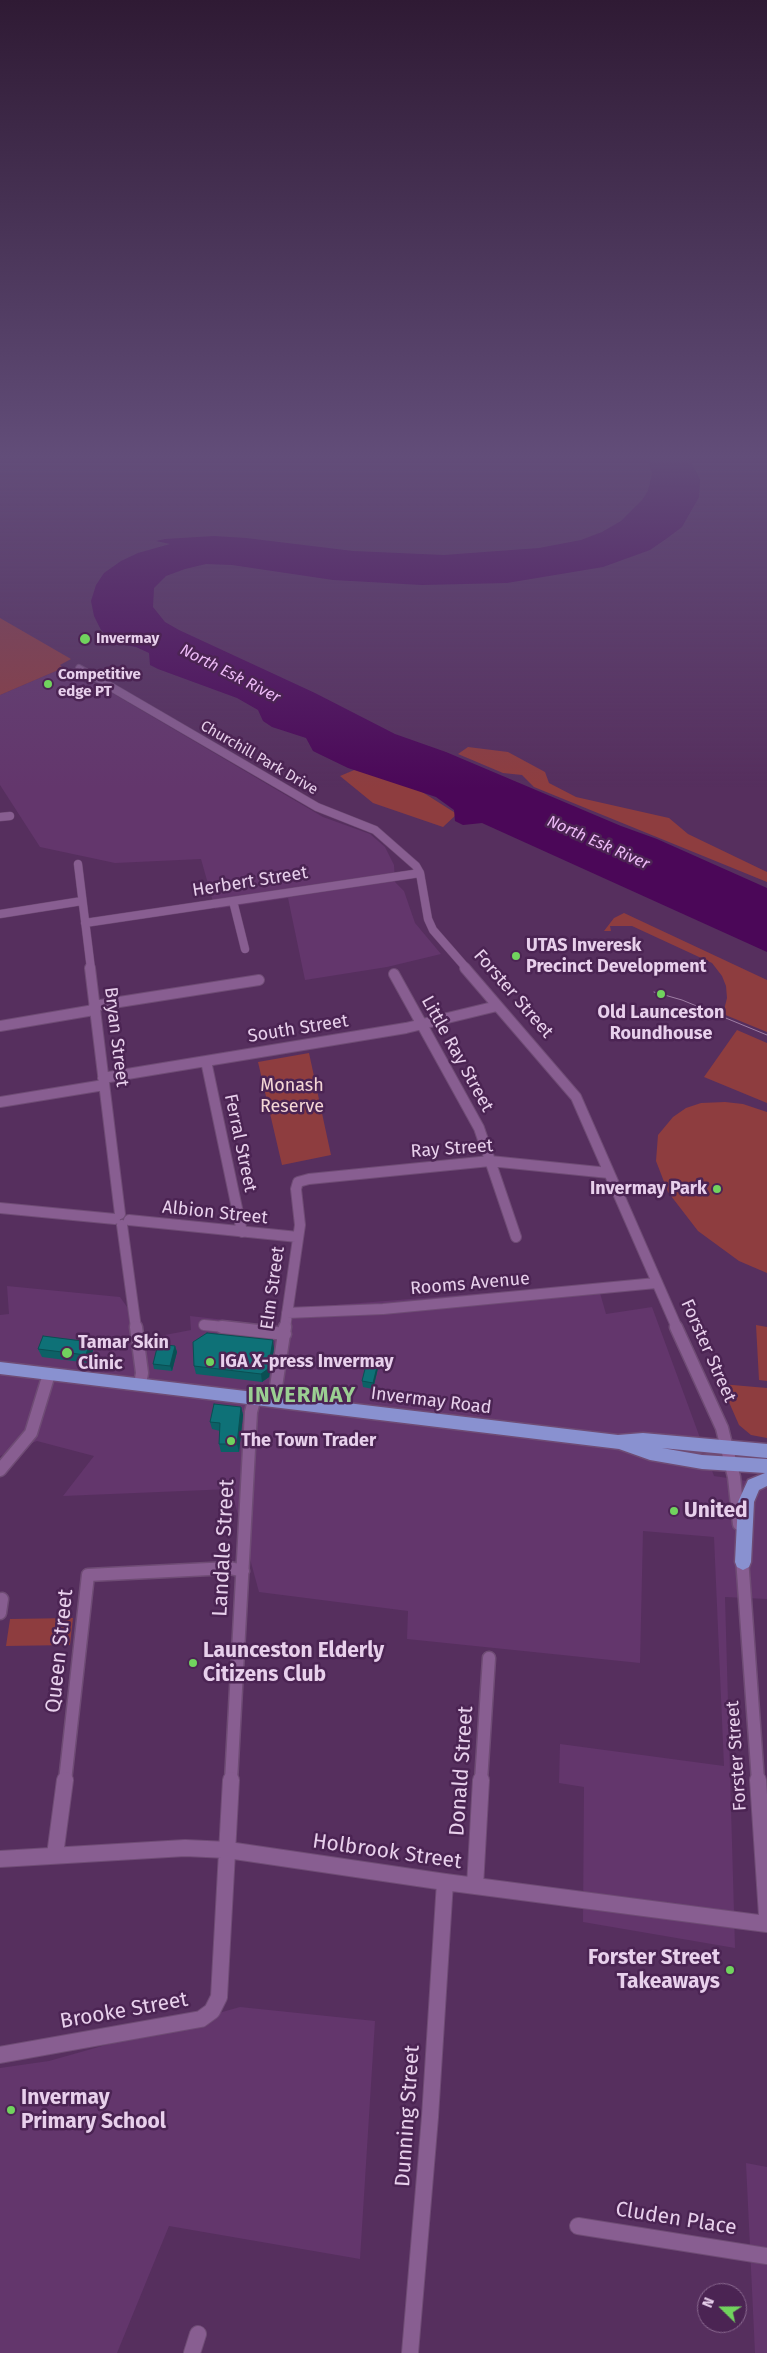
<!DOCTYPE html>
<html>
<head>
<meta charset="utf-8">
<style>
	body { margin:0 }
	#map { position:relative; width:767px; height:2353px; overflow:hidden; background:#562f5e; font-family:"Fira Sans",sans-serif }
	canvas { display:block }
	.north { position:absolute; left:697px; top:2283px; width:50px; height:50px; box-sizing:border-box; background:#4b2453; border:1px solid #8a6990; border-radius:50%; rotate:292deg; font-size:14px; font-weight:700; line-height:20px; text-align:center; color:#e8d0ec }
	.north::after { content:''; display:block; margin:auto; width:18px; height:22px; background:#71d35e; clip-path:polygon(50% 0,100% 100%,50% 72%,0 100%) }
</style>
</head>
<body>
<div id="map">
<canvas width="767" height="2353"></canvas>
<div class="north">N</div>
</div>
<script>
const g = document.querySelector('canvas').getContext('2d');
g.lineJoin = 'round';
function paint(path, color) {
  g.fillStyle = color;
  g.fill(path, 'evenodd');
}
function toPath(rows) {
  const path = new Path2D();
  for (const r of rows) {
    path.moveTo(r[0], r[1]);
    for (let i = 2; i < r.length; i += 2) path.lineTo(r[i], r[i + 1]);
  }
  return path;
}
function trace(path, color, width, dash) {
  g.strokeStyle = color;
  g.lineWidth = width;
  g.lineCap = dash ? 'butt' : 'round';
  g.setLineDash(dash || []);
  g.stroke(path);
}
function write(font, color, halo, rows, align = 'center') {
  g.font = font + ' "Fira Sans",sans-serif';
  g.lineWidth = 5;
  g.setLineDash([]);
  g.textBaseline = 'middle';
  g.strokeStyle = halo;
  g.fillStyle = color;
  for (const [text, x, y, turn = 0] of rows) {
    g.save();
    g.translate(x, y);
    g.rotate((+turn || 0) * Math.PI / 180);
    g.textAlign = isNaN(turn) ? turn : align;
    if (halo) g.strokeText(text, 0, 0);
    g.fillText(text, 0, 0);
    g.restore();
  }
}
paint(toPath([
	[63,668,85,683,95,683,323,817,370,834,385,847,394,865,395,882,404,891,415,923,441,954,387,967,305,980,288,898,215,909,201,859,115,863,40,847,0,785,0,695],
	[586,1285,600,1293,606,1314,652,1307,714,1476,767,1484,767,1599,725,1597,735,1948,583,1922,584,1787,559,1783,560,1744,724,1766,714,1537,643,1531,640,1663,407,1639,408,1611,259,1592,231,1489,63,1496,94,1456,37,1441,0,1456,0,1315,9,1314,7,1286,120,1297,149,1338,191,1330,190,1316,278,1326,297,1308],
	[240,2007,375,2021,360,2259,169,2226,117,2353,0,2353,0,2068,49,2061],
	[746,2163,767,2167,767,2353,755,2353]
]), '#63366c');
paint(toPath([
	[0,618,71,659,60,665,63,668,0,695],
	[468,747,508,752,545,772,549,783,576,797,669,818,688,834,767,872,767,882,534,787,522,775,503,773,458,754],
	[359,768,419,790,457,814,443,827,373,803,340,776],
	[624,913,767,980,767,1032,723,1014,727,998,726,986,722,976,712,963,632,926,610,926,611,931,604,931,614,918],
	[737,1030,767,1043,767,1103,704,1077],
	[309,1053,331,1155,282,1165,258,1062],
	[725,1102,743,1104,767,1112,767,1273,739,1261,698,1231,668,1192,656,1161,658,1135,673,1117,686,1108,701,1103],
	[756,1325,767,1327,767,1381,759,1380],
	[721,1384,767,1388,767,1438,751,1435,739,1425],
	[73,1618,70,1645,6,1646,10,1619]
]), '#8e3d3f');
paint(toPath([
	[646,459,689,459,700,479,699,497,682,527,666,539,650,550,603,567,507,583,422,585,333,580,232,565,206,564,185,569,166,576,154,588,153,607,165,622,179,630,315,693,395,734,446,752,621,826,657,839,767,888,767,952,482,823,463,825,455,821,454,810,436,797,348,768,319,754,313,751,306,738,272,727,263,721,258,710,237,698,158,669,150,665,149,653,136,647,125,645,111,645,111,639,101,630,94,616,91,601,96,585,104,573,121,561,138,553,170,544,156,541,165,539,214,536,246,538,353,551,444,555,539,548,581,540,602,532,621,521,642,500,648,491,652,474,650,465]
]), '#4b0758');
const minorFar4 = toPath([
	[79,668,108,685]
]);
const minorFar3 = toPath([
	[106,684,317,807,375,830,416,866,420,873,428,919,433,930,467,969],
	[0,817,10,816],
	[78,864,91,969],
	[233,901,245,949],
	[0,914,82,901],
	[85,923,420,873]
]);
const minorFar2 = toPath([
	[90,968,120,1214],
	[465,968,576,1097,677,1328],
	[394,974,479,1128,516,1237],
	[94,1006,259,980],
	[0,1026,94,1010],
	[206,1061,242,1232],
	[103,1078,406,1028,497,1006],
	[0,1102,104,1085],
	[0,1208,115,1219],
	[129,1220,298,1237],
	[122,1225,136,1328],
	[287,1313,383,1309,656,1283],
	[204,1325,233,1328],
	[285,1328,300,1225,296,1189,298,1182,309,1179,490,1161,609,1173]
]);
const minorFar1 = toPath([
	[136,1327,142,1373,140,1384],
	[222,1327,285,1334],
	[676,1327,722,1428,734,1477,739,1524],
	[274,1400,285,1327],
	[0,1470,31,1433,49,1374],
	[742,1558,758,1781],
	[0,1613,2,1599],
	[65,1781,88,1575,230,1568,243,1571],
	[231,1781,251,1412,255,1397],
	[481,1781,489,1658]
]);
const minor = toPath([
	[758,1780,767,1915],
	[55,1855,65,1780],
	[0,1859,185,1848,228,1850,445,1882,767,1924],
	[475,1886,481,1780],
	[0,2055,201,2019,212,2011,219,1997,231,1780],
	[578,2226,767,2256],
	[192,2353,198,2334],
	[410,2353,430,2117,445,1882]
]);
const major = toPath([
	[0,1362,618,1435,643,1433,767,1444,767,1458,662,1448,702,1455,767,1459,767,1486,759,1490,754,1502,751,1562,749,1567,743,1570,737,1567,735,1562,738,1502,748,1480,765,1473,702,1469,650,1460,619,1449,0,1374,0,1362]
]);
trace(minorFar4, '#6f4c75', 8);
trace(minorFar3, '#6f4c75', 9);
trace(minorFar2, '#6f4c75', 12);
trace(minorFar1, '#6f4c75', 15);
trace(minor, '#6f4c75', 18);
trace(major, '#6f4c75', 3);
trace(minorFar4, '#885e91', 6);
trace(minorFar3, '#885e91', 8);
trace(minorFar2, '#885e91', 10);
trace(minorFar1, '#885e91', 12);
trace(minor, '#885e91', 16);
paint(major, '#8991d0');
trace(toPath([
	[654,992,682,1000,767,1035]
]), '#9e7ea4', 1);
paint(toPath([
	[175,1346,177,1352,172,1371,154,1369,153,1364],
	[274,1348,269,1377,262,1382,196,1374,194,1366],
	[38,1349,93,1350,89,1363,42,1357],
	[379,1359,379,1364,373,1389,363,1387,362,1381],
	[241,1407,243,1415,239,1452,221,1452,219,1444,220,1431,212,1429,210,1422]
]), '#0c6166');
paint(toPath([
	[273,1340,274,1348,269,1377,262,1382,261,1374],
	[90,1342,93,1350,89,1363,86,1355],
	[175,1346,177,1352,172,1371,170,1366],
	[379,1359,379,1364,373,1389,373,1383],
	[241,1407,243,1415,239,1452,237,1444]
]), '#0a4f53');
const building = toPath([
	[207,1333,273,1340,268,1369,261,1374,194,1366,193,1342,207,1333],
	[43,1336,90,1342,86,1355,38,1349,43,1336],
	[158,1344,175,1346,170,1366,153,1364,158,1344],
	[368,1357,379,1359,373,1383,362,1381,368,1357],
	[214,1404,241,1407,237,1444,219,1444,220,1423,210,1422,214,1404]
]);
paint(building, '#0e7177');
trace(building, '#0a4f53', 1);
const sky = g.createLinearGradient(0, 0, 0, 788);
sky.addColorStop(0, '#2f1a34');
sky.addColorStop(0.58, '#624d79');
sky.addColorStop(1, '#624d7900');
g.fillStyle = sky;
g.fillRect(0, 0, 767, 788);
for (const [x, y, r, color] of [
	[85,639,6,"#71d35e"],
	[48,684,5,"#71d35e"],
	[516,956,5,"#71d35e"],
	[661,994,5,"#71d35e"],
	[717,1189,5,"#71d35e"],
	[67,1353,6,"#71d35e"],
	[210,1362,5,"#71d35e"],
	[231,1441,5,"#71d35e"],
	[674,1511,5,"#71d35e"],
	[193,1663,5,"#71d35e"],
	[730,1970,5,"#71d35e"],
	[11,2110,5,"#71d35e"]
]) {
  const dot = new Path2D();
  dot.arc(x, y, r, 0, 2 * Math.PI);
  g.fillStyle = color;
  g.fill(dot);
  trace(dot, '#4b2453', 2);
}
write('bold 15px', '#e8d0ec', '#4b2453', [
	["Invermay",96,639],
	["Competitive",58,675],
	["edge PT",58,692]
], 'left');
write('15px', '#e8d0ec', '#4b2453', [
	["Churchill Park Drive",259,758,30]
]);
write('italic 16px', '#edbaf7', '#4b2453', [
	["North Esk River",230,674,27],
	["North Esk River",598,843,24]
]);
write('18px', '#e8d0ec', '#4b2453', [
	["Herbert Street",250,882,-9],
	["Forster Street",513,994,49],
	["South Street",298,1029,-9],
	["Bryan Street",116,1037,83],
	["Little Ray Street",457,1054,61],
	["Ferral Street",240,1143,78],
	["Ray Street",452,1149,-4],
	["Albion Street",215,1213,6],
	["Rooms Avenue",470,1284,-5],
	["Elm Street",273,1288,-82],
	["Forster Street",708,1351,66],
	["Invermay Road",431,1401,7],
	["Forster Street",737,1756,-94]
]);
write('bold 18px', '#e8d0ec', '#4b2453', [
	["UTAS Inveresk",526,946],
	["Precinct Development",526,967],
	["Old Launceston",661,1013,"center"],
	["Roundhouse",661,1034,"center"],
	["Invermay Park",707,1189,"right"],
	["Tamar Skin",78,1343],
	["Clinic",78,1364],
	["IGA X-press Invermay",220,1362],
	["The Town Trader",241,1441]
], 'left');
write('18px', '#f5d7d6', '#4b2453', [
	["Monash",292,1086],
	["Reserve",292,1107]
]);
write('bold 21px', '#e8d0ec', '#4b2453', [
	["United",684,1511],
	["Launceston Elderly",203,1651],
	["Citizens Club",203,1675],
	["Forster Street",720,1958,"right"],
	["Takeaways",720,1982,"right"],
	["Invermay",21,2098],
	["Primary School",21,2122]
], 'left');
write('21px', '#e8d0ec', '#4b2453', [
	["Landale Street",224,1548,-87],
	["Queen Street",60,1651,-84],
	["Donald Street",462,1771,-86],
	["Holbrook Street",387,1852,8],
	["Brooke Street",124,2011,-10],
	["Dunning Street",408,2116,-86],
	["Cluden Place",676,2219,9]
]);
g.letterSpacing = '1px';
write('bold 22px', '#9bcf92', '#4b2453', [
	["INVERMAY",302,1396]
]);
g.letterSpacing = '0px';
</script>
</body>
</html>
